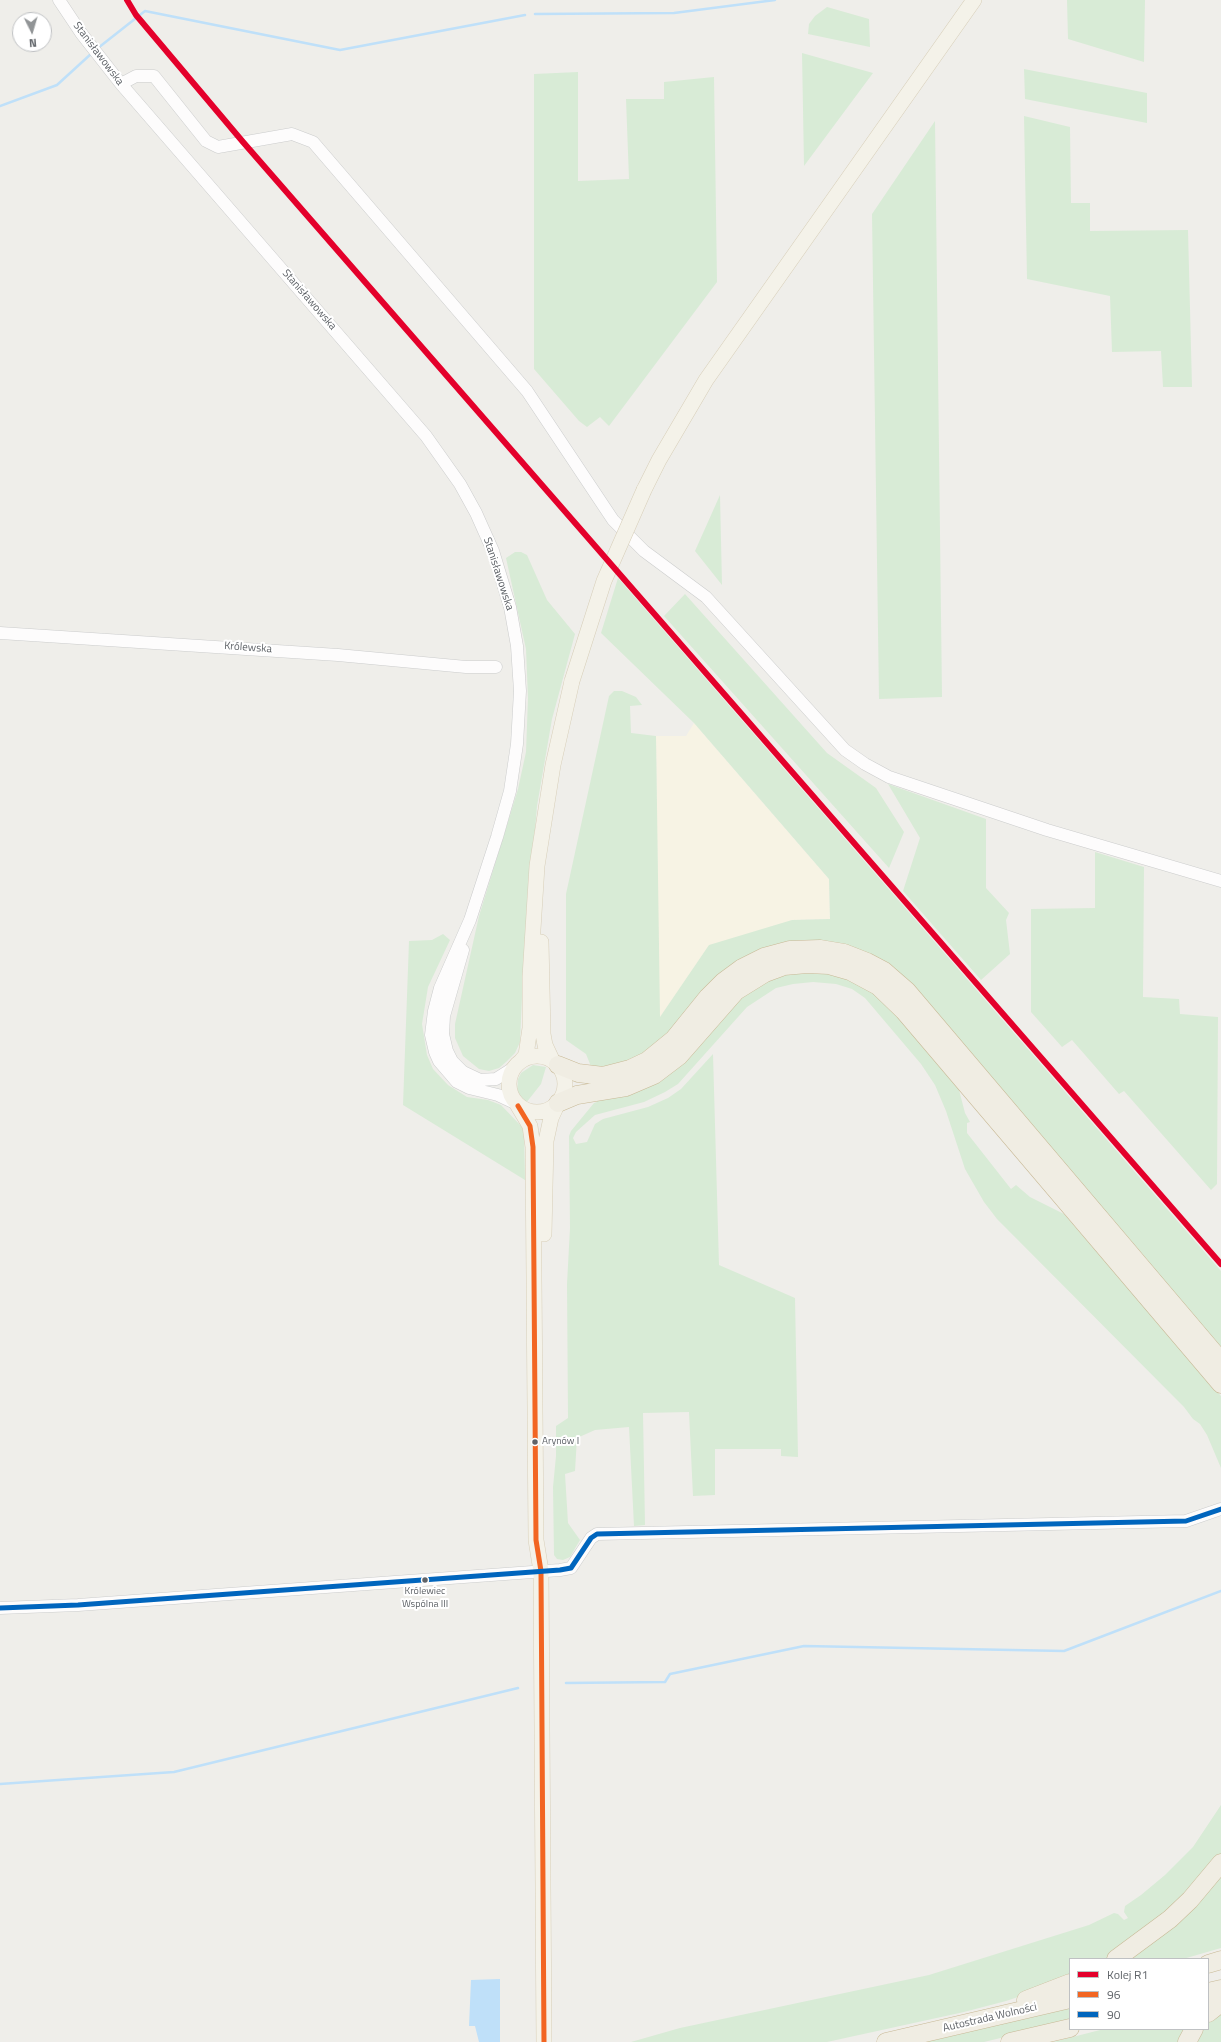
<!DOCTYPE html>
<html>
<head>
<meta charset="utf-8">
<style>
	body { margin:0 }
	#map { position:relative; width:1221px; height:2042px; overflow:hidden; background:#efeeea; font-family:"Titillium Web",sans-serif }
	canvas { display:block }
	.legend { position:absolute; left:1069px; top:1958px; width:140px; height:72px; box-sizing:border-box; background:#fff; border:1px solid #bfc1c3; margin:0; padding:5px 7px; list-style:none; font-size:12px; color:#5f6368 }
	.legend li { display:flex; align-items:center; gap:8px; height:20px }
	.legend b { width:20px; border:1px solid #bfc1c3 }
	.north { position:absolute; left:12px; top:12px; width:40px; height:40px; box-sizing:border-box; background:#fff; border:1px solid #bfc1c3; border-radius:50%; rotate:175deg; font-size:11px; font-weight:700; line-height:16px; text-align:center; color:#5f6368 }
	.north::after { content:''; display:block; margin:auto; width:14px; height:18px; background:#919496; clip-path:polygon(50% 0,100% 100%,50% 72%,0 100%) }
</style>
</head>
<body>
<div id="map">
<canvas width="1221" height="2042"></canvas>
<ul class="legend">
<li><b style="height:5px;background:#e4002b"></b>Kolej R1</li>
<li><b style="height:5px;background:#f26522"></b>96</li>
<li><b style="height:5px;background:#0065bd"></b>90</li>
</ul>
<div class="north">N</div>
</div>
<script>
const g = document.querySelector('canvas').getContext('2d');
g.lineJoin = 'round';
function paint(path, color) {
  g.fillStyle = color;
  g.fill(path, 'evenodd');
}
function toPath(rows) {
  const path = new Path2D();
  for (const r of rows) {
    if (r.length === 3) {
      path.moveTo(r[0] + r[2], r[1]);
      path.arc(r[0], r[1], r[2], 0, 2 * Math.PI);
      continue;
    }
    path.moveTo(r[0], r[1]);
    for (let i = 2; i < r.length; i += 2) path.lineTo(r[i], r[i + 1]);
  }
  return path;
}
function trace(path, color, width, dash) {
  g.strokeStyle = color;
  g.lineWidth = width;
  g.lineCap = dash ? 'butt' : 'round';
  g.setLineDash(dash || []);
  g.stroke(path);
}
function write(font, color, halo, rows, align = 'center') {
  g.font = font + ' "Titillium Web",sans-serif';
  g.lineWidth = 4;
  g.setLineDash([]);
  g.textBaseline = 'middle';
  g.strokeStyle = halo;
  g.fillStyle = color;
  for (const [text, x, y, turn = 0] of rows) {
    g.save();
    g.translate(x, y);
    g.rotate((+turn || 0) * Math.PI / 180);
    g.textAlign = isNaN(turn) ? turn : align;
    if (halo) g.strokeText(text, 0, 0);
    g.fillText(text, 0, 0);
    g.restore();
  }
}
paint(toPath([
	[694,723,829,879,830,919,792,920,659,1018,656,736,686,736]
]), '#f7f3e4');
paint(toPath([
	[1067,0,1145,0,1144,62,1068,39],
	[827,7,869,19,870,47,808,34,809,24,815,16],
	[802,53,873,73,804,166],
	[1024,69,1147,93,1147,123,1025,99],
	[578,72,578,181,629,179,626,99,664,99,664,82,714,77,717,282,609,426,600,417,587,427,579,421,534,369,534,74],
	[1024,116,1070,127,1071,203,1090,203,1090,231,1188,230,1192,387,1163,387,1161,351,1112,352,1110,296,1027,279],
	[935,121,942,697,879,699,872,214],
	[720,495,722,585,695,551],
	[515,552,521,552,527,555,547,600,575,634,552,719,537,806,523,974,520,1042,515,1053,506,1062,499,1068,489,1071,479,1069,463,1056,455,1038,455,1024,479,916,518,789,526,752,528,698,526,649,506,558],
	[618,578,1221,1271,1221,1353,1146,1258,906,982,831,944,681,1023,639,1059,592,1069,586,1054,566,1040,566,894,609,696,614,691,622,691,636,697,642,705,630,706,631,733,656,736,660,1017,709,945,792,920,830,919,829,879,694,723,601,633],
	[685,594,827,753,876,788,904,832,889,868,664,616],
	[888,784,986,819,986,888,1009,913,1006,920,1010,954,981,980,903,891,920,838],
	[1095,852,1144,867,1143,997,1179,999,1180,1014,1218,1017,1217,1184,1211,1190,1124,1091,1119,1094,1072,1040,1062,1047,1031,1012,1031,909,1095,908],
	[443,934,450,940,428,987,422,1024,427,1055,433,1069,448,1085,467,1097,488,1100,501,1105,524,1129,525,1180,403,1105,409,941,432,940],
	[823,970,876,990,958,1086,965,1113,970,1122,967,1123,967,1133,1011,1189,1016,1185,1030,1197,1064,1214,1221,1396,1221,1468,1207,1435,1200,1424,1193,1419,1184,1407,997,1219,984,1202,965,1169,946,1111,935,1085,921,1064,865,998,852,989,836,984,813,982,793,984,776,988,747,1007,678,1084,665,1092,644,1102,595,1115,576,1132,573,1138,576,1144,587,1142,595,1124,603,1119,648,1107,668,1098,681,1089,713,1054,719,1265,795,1298,798,1457,781,1456,781,1449,715,1449,715,1495,693,1496,689,1412,643,1413,645,1525,634,1526,629,1427,595,1430,577,1438,575,1471,565,1474,568,1523,580,1540,570,1557,563,1560,557,1559,554,1555,553,1487,556,1456,556,1426,568,1418,567,1284,570,1228,569,1136,571,1131,594,1103,597,1102,596,1097,733,1000,782,972],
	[533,1065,546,1067,541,1084,526,1103,517,1093,518,1079,521,1073],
	[1221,1805,1221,1856,1198,1885,1108,1959,1070,1959,1070,1978,1051,1986,1006,2001,964,2012,827,2042,631,2042,680,2028,929,1975,1089,1925,1114,1913,1118,1914,1124,1920,1128,1918,1124,1912,1125,1906,1141,1895,1165,1875,1193,1847],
	[1221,1871,1221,1948,1183,1959,1124,1959],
	[1070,2005,1070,2021,984,2042,911,2042],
	[1221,2009,1221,2042,1192,2042,1199,2029,1208,2029,1208,2019],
	[1104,2029,1186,2029,1181,2042,1053,2042]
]), '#d8ebd6');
paint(toPath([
	[500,1979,500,2042,479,2042,475,2026,469,2026,471,1980]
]), '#bfe0f9');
trace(toPath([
	[535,14,674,13,775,0],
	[98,48,145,11,340,50,525,15],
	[0,106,57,85,92,53],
	[566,1683,665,1682,670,1674,804,1646,1064,1651,1221,1591],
	[0,1784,174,1772,518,1688]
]), '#bfe0f9', 2.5);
const minor = toPath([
	[59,0,81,33,121,84,426,436,460,484,476,513,493,551,510,607,517,646,520,691,517,744,510,791,497,837,470,920,440,988,434,1011,431,1035,435,1052,439,1061,457,1082,469,1088,498,1095,515,1103],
	[121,84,136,76,154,76,206,141,218,147,292,134,313,142,527,391,613,520,644,551,706,597,845,750,865,764,889,777,1047,830,1221,881],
	[0,633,338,655,466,667,496,667],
	[463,950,444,1016,443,1034,447,1051,452,1061,463,1072,480,1080,496,1079,515,1067],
	[0,1608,78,1605,560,1570,571,1568,591,1538,597,1534,1186,1521,1221,1509]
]);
const major = toPath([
	[644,490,659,460,706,380,974,0],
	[541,942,543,1034,545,1045,552,1060],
	[537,1084,28],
	[521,1061,526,1055,530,1028,530,977,537,866,553,765,572,681],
	[518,1106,530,1126,533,1147,536,1540,541,1571,544,2042],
	[544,1234,546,1141,551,1118,557,1105]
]);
const highway = toPath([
	[558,1065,578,1073,603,1076,630,1069,647,1061,674,1039,708,997,723,982,742,968,764,957,790,950,820,949,844,953,867,962,884,971,907,991,1221,1361],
	[558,1103,577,1095,626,1087,654,1075,679,1056,736,991,765,973,784,966,807,964,829,965,850,971,878,986,904,1011,1221,1384],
	[1116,1959,1170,1919,1190,1900,1221,1863],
	[1208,1964,1221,1960],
	[1208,1992,1221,1989],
	[1026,2000,1070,1983],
	[1208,2013,1221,2003],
	[886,2042,1070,1999],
	[1010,2042,1070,2028],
	[1187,2042,1194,2029]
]);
trace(minor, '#cbcccc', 13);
trace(major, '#d7ceb8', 16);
trace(highway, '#c8b996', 19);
trace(minor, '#fdfcfc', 12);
trace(major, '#f4f2e9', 15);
trace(highway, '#f0ede3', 18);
const majorBridge = toPath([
	[572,681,604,581,644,490]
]);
trace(majorBridge, '#d7ceb8', 16, []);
trace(majorBridge, '#f4f2e9', 15);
trace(toPath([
	[518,1106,530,1126,533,1147,536,1540,541,1571,544,2042]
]), '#f26522', 5);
trace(toPath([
	[0,1608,78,1605,560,1570,571,1568,591,1538,597,1534,1186,1521,1221,1509]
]), '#0065bd', 5);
trace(toPath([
	[127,0,136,15,243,142,1221,1264]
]), '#e4002b', 6);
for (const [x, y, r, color] of [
	[535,1442,3.5,"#5f6368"],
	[425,1580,3.5,"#5f6368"]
]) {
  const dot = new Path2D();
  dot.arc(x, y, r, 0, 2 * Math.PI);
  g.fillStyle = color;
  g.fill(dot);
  trace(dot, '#fff', 1.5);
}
write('10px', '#5f6368', '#fff', [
	["Arynów I",542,1442],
	["Królewiec",425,1592,"center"],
	["Wspólna III",425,1605,"center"]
], 'left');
write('11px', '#5f6368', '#fff', [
	["Stanisławowska",98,54,53],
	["Stanisławowska",309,300,49],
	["Stanisławowska",498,574,72],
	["Królewska",248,648,4],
	["Autostrada Wolności",990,2018,-13]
]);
</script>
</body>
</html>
